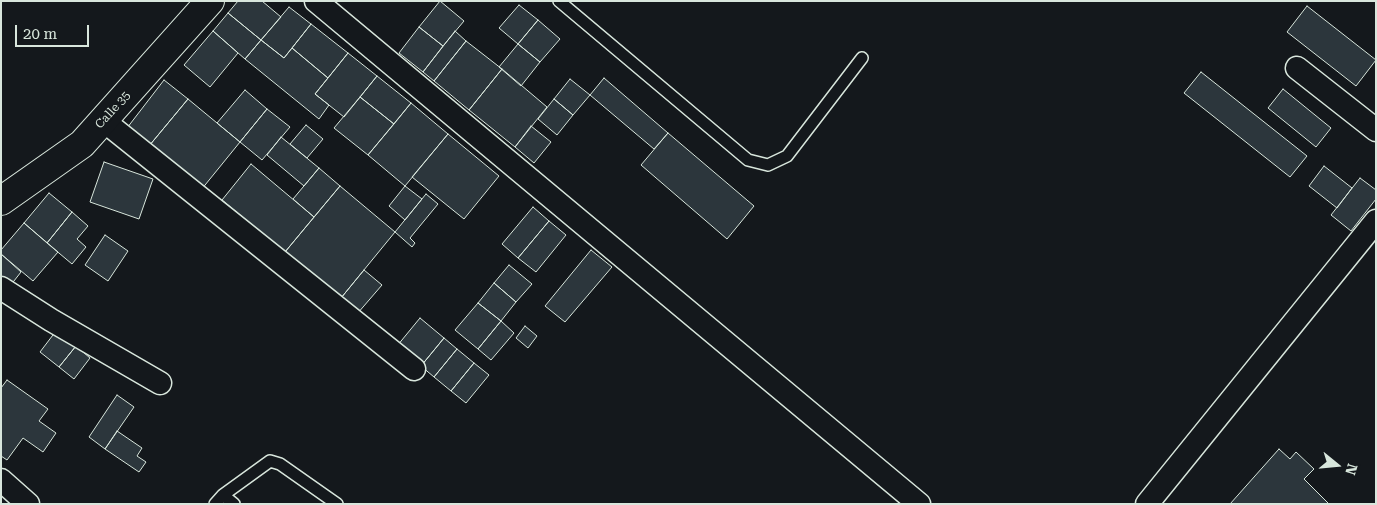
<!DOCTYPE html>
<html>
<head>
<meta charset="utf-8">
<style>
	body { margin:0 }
	#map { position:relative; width:1377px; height:505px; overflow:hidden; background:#14181c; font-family:"Roboto Serif",serif }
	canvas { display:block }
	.frame { position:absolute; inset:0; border:2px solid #d8e6dc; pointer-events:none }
	.north { position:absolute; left:1312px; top:440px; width:50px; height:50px; -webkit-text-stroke:4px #14181c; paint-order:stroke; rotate:107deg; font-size:14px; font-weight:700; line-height:20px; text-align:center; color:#d8e6dc }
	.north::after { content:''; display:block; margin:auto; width:18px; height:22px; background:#d8e6dc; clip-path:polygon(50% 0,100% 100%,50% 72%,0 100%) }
	.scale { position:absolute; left:15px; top:25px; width:74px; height:22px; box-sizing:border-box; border:2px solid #d8e6dc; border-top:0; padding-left:6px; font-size:15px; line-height:18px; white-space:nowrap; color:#d8e6dc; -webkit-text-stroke:4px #14181c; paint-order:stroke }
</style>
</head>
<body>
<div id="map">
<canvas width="1377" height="505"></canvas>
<div class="frame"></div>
<div class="north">N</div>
<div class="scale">20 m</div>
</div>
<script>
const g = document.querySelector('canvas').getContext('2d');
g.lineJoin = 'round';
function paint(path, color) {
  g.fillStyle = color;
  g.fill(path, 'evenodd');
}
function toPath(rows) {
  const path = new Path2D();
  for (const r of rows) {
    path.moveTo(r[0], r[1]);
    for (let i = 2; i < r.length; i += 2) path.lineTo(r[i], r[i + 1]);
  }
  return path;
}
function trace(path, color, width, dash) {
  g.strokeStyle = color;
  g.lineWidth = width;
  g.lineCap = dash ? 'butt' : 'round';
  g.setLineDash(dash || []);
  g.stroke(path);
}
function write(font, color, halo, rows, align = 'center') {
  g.font = font + ' "Roboto Serif",serif';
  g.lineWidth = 4;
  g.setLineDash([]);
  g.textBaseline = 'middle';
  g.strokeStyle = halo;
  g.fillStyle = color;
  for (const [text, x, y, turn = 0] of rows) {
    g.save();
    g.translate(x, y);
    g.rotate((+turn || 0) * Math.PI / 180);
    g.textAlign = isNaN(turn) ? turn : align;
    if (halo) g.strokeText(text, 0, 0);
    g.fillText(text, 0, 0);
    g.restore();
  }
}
const building = toPath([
	[238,1,262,1,281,17,261,40,228,13,238,1],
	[440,1,464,21,443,46,419,27,440,1],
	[519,5,538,20,518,44,499,28,519,5],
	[1307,6,1376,60,1356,86,1287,32,1307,6],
	[289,7,311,24,284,58,261,40,289,7],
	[228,13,261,40,245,59,213,31,228,13],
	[538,20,560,39,540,62,518,44,538,20],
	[311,24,348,53,328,78,292,48,311,24],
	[419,27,443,46,423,72,399,53,419,27],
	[213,31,238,53,210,87,184,65,213,31],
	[455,31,466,41,434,81,423,72,455,31],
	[261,40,284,58,292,48,328,78,315,94,329,105,319,119,245,59,261,40],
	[466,41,502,69,469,110,434,81,466,41],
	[518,44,540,62,521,86,499,67,518,44],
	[348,53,377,76,344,117,315,94,348,53],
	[502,69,547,107,515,147,469,110,502,69],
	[1201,72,1307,156,1290,177,1184,93,1201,72],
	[377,76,411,103,394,124,360,97,377,76],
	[604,78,668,133,654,149,590,95,604,78],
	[570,79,590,95,573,115,554,99,570,79],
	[164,80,188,99,149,146,127,128,164,80],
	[1283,89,1331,128,1316,147,1268,108,1283,89],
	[245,90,267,109,240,142,217,123,245,90],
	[360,97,394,124,368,155,334,128,360,97],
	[188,99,240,142,201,190,149,146,188,99],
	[554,99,573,115,557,135,538,119,554,99],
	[411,103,448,134,405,186,368,155,411,103],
	[267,109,290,127,262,160,240,142,267,109],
	[306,125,323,139,307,158,290,144,306,125],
	[531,126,551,142,534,163,515,147,531,126],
	[668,133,754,206,727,239,641,165,668,133],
	[448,134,499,176,464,219,412,177,448,134],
	[281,137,319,168,304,186,267,155,281,137],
	[104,162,153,179,139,219,90,202,104,162],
	[251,164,314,217,285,252,222,200,251,164],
	[1324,166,1352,188,1337,208,1309,186,1324,166],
	[319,168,340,186,314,217,293,199,319,168],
	[1360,178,1376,190,1376,199,1351,231,1331,215,1360,178],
	[340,186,395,232,341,298,285,252,340,186],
	[405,186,422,199,405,220,389,206,405,186],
	[49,193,72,212,47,243,24,223,49,193],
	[426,194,438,204,410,238,415,243,412,247,395,232,426,194],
	[533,207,549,221,518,258,502,244,533,207],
	[72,212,88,226,77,239,86,247,72,264,47,243,72,212],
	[549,221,566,235,536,272,518,258,549,221],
	[24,223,58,252,33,281,1,254,1,250,24,223],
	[105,235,128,251,108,281,85,265,105,235],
	[591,250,612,267,565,322,545,306,591,250],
	[1,254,21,272,10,286,1,278,1,254],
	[509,265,532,284,516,302,494,283,509,265],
	[364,270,382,285,357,314,341,298,364,270],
	[494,283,516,302,501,321,478,303,494,283],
	[478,303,501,321,478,349,455,330,478,303],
	[420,318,444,338,421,366,397,346,420,318],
	[501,321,514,333,491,360,478,349,501,321],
	[525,326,537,336,528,348,516,338,525,326],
	[56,331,76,346,59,367,40,352,56,331],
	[444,338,457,349,434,377,421,366,444,338],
	[76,346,90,358,74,379,59,367,76,346],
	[457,349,474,363,451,391,434,377,457,349],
	[474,363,489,375,466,403,451,391,474,363],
	[7,380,48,409,39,421,56,433,43,452,23,438,7,460,1,456,1,388,7,380],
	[117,395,134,407,105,449,89,437,117,395],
	[117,431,142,448,137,456,146,462,139,472,105,449,117,431],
	[1279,449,1290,459,1296,452,1314,469,1304,479,1329,504,1230,504,1279,449]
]);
paint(building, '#2c363c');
trace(building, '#d8e6dc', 1);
const lane = toPath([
	[559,1,748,160,768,165,787,156,862,58],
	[223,495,234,504],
	[215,504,223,495,270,461,280,464,337,504]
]);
const street = toPath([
	[316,1,919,504],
	[1297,68,1376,130],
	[104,121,414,369],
	[1,288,51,320,160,383],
	[1,480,28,504],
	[1147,504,1376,221]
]);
const secondary = toPath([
	[1,201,82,144,210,1]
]);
trace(lane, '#d8e6dc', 14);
trace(street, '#d8e6dc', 25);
trace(secondary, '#d8e6dc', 30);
trace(lane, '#14181c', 11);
trace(street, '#14181c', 22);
trace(secondary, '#14181c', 28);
write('12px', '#d8e6dc', '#14181c', [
	["Calle 35",113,110,-48]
]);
</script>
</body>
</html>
